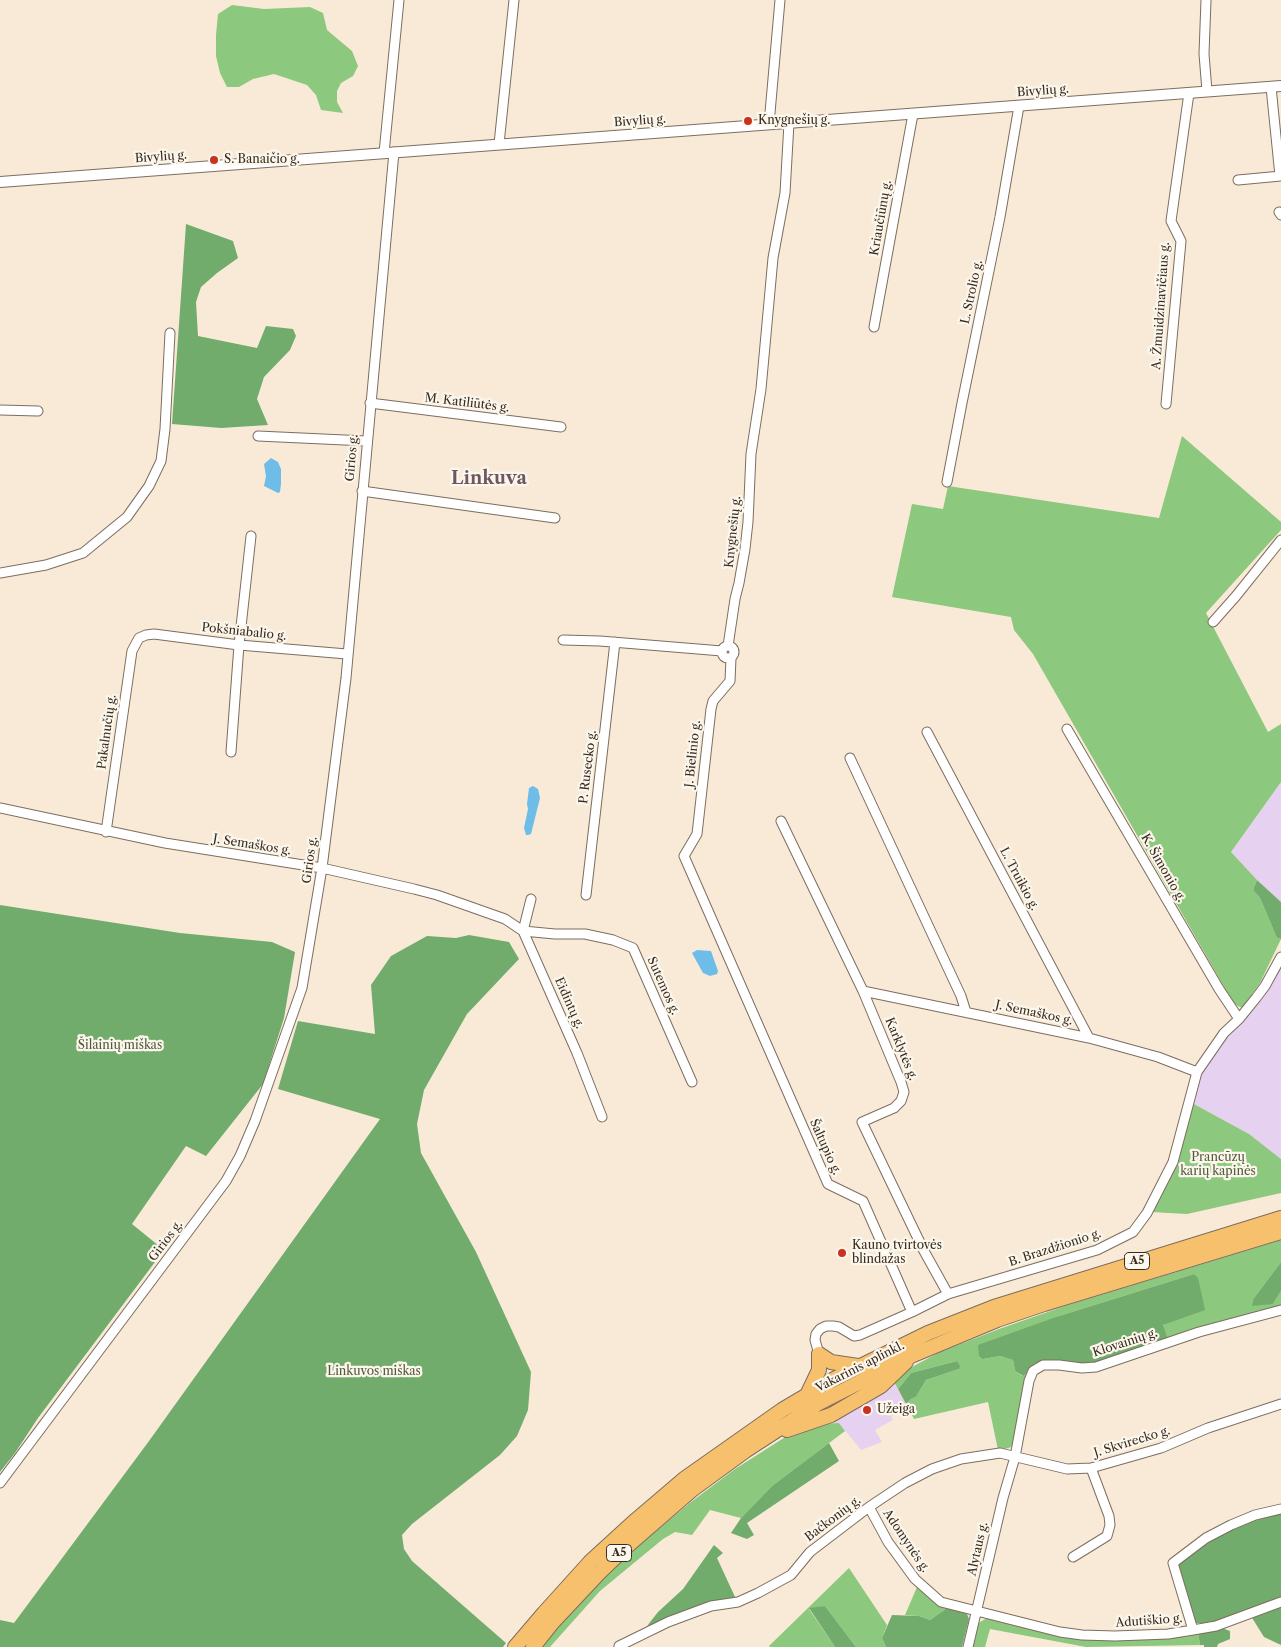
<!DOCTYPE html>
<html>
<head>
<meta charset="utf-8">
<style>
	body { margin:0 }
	canvas { display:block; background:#f8ead7 }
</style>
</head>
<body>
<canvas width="1281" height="1647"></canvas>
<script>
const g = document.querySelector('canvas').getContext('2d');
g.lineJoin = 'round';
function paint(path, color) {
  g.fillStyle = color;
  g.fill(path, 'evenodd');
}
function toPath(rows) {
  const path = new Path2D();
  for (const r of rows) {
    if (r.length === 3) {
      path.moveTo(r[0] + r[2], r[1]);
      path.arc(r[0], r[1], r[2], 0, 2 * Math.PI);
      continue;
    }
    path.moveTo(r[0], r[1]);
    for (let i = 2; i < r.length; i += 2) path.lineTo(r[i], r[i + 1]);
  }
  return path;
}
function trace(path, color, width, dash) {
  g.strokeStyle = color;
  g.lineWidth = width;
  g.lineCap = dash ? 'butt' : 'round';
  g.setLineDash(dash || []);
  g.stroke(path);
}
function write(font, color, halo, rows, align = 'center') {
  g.font = font + ' "Libre Caslon Text",serif';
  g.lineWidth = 4.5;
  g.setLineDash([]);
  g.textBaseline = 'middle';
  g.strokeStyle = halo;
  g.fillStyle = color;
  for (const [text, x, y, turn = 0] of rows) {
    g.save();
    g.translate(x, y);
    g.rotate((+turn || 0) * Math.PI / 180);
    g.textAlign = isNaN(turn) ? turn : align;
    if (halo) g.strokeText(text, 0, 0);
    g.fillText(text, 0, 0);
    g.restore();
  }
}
paint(toPath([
	[1281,782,1281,902,1257,880,1231,852],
	[1281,965,1281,1159,1249,1134,1192,1103,1200,1077,1208,1063,1227,1038,1257,1006,1274,981],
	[884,1377,893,1380,906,1404,891,1417,893,1420,875,1430,882,1442,861,1450,839,1423,815,1424,812,1417]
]), '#e6d2f0');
paint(toPath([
	[232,5,264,9,310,7,323,13,327,30,352,51,358,66,353,76,341,83,337,91,337,102,343,113,321,110,316,95,307,85,274,74,253,79,239,87,227,87,220,73,216,56,216,35,218,14],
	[1182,436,1281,522,1281,530,1206,613,1268,732,1281,724,1281,782,1231,852,1257,880,1253,890,1260,898,1277,938,1281,939,1260,983,1242,1008,1234,1004,1033,654,1014,630,1011,617,892,597,912,504,943,509,948,486,1159,518],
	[1192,1103,1249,1134,1281,1159,1281,1193,1187,1214,1151,1212,1166,1185,1177,1159],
	[1281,1240,1281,1262,1254,1298,1273,1304,1281,1291,1281,1307,1251,1313,1168,1339,1163,1326,1194,1274,1059,1316,983,1359,1000,1356,1013,1360,1015,1371,1022,1376,1027,1373,1012,1446,1009,1448,998,1450,988,1402,914,1419,906,1404,911,1399,916,1397,926,1380,959,1369,957,1361,911,1373,898,1389,893,1380,897,1375,938,1353,999,1329,1065,1306],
	[839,1423,845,1431,772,1486,741,1518,710,1510,692,1535,675,1532,663,1539,600,1591,550,1647,542,1647,569,1615,604,1578,643,1542,691,1502,735,1469,798,1429,815,1424],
	[849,1568,887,1625,882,1638,886,1647,856,1647,825,1606,809,1609,835,1647,770,1647,769,1646],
	[917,1587,947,1608,930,1620,919,1616,905,1615],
	[989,1617,1064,1636,1198,1632,1200,1645,1086,1647,990,1629,985,1647,971,1647,976,1626,980,1622]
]), '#8cc87d');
paint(toPath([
	[186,224,233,241,238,258,217,273,201,287,196,302,198,336,257,348,266,326,293,329,296,336,290,350,264,377,257,399,268,425,221,428,172,424],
	[1257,880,1281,902,1281,939,1277,938,1260,898,1253,890],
	[0,905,180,933,272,942,295,952,284,1018,263,1084,206,1156,186,1146,132,1224,164,1250,38,1418,15,1453,0,1472],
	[469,935,509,942,519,959,467,1014,424,1090,417,1124,421,1153,476,1252,531,1372,528,1410,517,1436,500,1455,412,1524,402,1535,404,1549,412,1561,506,1643,503,1647,0,1647,0,1620,14,1623,149,1441,380,1119,278,1089,298,1021,375,1034,371,985,391,956,427,936,456,938],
	[1281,1262,1281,1291,1273,1304,1252,1306,1254,1298],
	[1194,1274,1198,1278,1205,1310,1163,1325,1168,1339,1096,1363,1078,1364,1049,1360,1034,1364,1027,1373,1023,1376,1015,1371,1013,1360,1000,1356,983,1359,979,1356,978,1345,1059,1316],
	[957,1361,960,1366,959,1369,926,1380,916,1397,911,1399,906,1404,898,1389,911,1373],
	[829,1443,839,1461,747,1523,754,1535,747,1539,731,1533,741,1518,772,1486],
	[1281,1513,1281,1645,1264,1637,1249,1613,1223,1623,1195,1623,1177,1567,1178,1563,1228,1530,1265,1516],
	[714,1545,723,1553,717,1558,736,1599,701,1605,647,1626,658,1612,683,1589],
	[825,1606,856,1647,835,1647,809,1608],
	[947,1608,967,1614,969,1619,962,1647,886,1647,882,1638,892,1615,919,1616,930,1620],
	[1222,1628,1230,1631,1230,1639,1218,1644,1217,1647,1204,1647,1204,1645,1200,1645,1198,1632]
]), '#71ac6c');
paint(toPath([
	[271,458,278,462,281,469,281,484,280,492,278,493,264,486,266,476,264,464],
	[533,786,538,789,540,798,531,834,528,835,526,835,524,828,528,809,527,804,529,788],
	[697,950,711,951,718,971,717,974,710,976,703,973,692,953]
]), '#6ebde9');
const minor = toPath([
	[1206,0,1204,54,1207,91],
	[1271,87,1280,176],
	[769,124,780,0],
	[499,144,514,0],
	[384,153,399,0],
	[1238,180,1281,176],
	[1279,212,1281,215],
	[874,327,913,114],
	[370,403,561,427],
	[1166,404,1181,241,1171,221,1189,93],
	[0,410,38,411],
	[258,436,366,441],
	[947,482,962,403,1000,217,1019,106],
	[362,491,555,518],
	[0,573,46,565,83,553,127,517,149,486,161,461,165,429,170,333],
	[1213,622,1236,596,1281,540],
	[563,640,600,641,722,651],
	[728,652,6],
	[728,646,735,599,739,583,745,549,748,522,751,454,761,389,773,258,785,193,789,123],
	[731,658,730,681,713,701,711,709,697,834,684,856,828,1184,863,1201,912,1312,860,1335,854,1336,839,1327,833,1326,826,1326,820,1329,816,1334,815,1340,819,1354],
	[1067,729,1219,989,1239,1019],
	[927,732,1089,1038],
	[231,752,239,645,251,536],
	[850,758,961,996,966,1012],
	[0,808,165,843,322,868,414,889,437,895,505,919,523,931,555,934,585,934,613,940,633,948,692,1082],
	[781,821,863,991,901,1082,904,1092,901,1101,894,1108,862,1122,924,1251,948,1294],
	[106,832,132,651,139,638,146,635,154,634,239,645,347,654],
	[586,895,615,642],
	[531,899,523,931,577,1053,602,1117],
	[863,991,1089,1038,1158,1057,1197,1072],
	[912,1312,948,1294,1097,1250,1133,1232,1147,1213,1173,1162,1197,1072,1224,1033,1239,1019,1256,998,1265,986,1281,957],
	[0,1483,226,1181,240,1156,255,1121,302,988,322,868,346,678,394,152],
	[869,1507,888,1542,915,1579,941,1602,1060,1632,1082,1635,1115,1636,1168,1634,1193,1630,1173,1563,1206,1538,1231,1525,1255,1515,1281,1509],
	[1073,1557,1107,1536,1110,1525,1109,1516,1091,1468],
	[1193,1630,1216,1626,1281,1602],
	[619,1646,668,1622,711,1606,738,1602,758,1593,791,1575,810,1552,869,1507,905,1483,932,1469,961,1459,1000,1453,1067,1469,1091,1468,1161,1448,1208,1428,1281,1404],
	[968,1647,1003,1498,1015,1457,1029,1381,1033,1371,1043,1365,1059,1365,1082,1368,1096,1367,1199,1332,1281,1310]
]);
const tertiary = toPath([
	[0,182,1281,86]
]);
const trunk = toPath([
	[819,1354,831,1362,858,1366],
	[808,1393,819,1370,819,1354],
	[787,1430,831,1415,881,1386,906,1362],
	[515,1647,544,1613,590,1562,636,1520,684,1479,782,1410,836,1378,928,1333,994,1307,1281,1218],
	[533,1647,553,1622,599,1573,625,1548,693,1489,745,1451,819,1403,913,1355,997,1320,1044,1304,1281,1232]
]);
trace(minor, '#7d6d5f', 11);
trace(tertiary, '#7d6d5f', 12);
trace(trunk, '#7d6d5f', 16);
trace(minor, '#fff', 9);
trace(tertiary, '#fff', 10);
trace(trunk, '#f7c06c', 14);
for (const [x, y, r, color] of [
	[748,121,5,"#c8321e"],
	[214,160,5,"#c8321e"],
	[842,1253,5,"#c8321e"],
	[867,1410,5,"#c8321e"]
]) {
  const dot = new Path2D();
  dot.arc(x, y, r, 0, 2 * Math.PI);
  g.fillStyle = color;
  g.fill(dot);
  trace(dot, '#fbf7ec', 2);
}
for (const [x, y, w] of [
	[1137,1261,25],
	[619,1553,25]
]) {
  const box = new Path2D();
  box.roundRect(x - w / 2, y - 8.5, w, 17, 4);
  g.fillStyle = '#fbf7ec';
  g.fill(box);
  trace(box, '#3b2a1e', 1);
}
write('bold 11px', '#3b2a1e', null, [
	["A5",1137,1261],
	["A5",619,1553]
]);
write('12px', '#3b2a1e', '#fbf7ec', [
	["Bivylių g.",1043,91,-4],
	["Bivylių g.",640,121,-4],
	["Bivylių g.",161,157,-4],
	["Kriaučiūnų g.",881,218,-80],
	["L. Strolio g.",972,292,-78],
	["A. Žmuidzinavičiaus g.",1161,306,-86],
	["M. Katiliūtės g.",467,403,7],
	["Girios g.",352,458,-85],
	["Knygnešių g.",733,532,-84],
	["Pokšniabalio g.",244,632,6],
	["Pakalnučių g.",107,732,-82],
	["J. Bielinio g.",693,754,-84],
	["P. Rusecko g.",588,767,-83],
	["J. Semaškos g.",252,845,9],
	["Girios g.",310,860,-82],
	["K. Šimonio g.",1163,868,60],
	["L. Truikio g.",1019,879,62],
	["Sutemos g.",663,986,66],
	["Eidintų g.",569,1003,66],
	["J. Semaškos g.",1034,1013,12],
	["Karklytės g.",901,1049,68],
	["Šaltupio g.",825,1147,66],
	["Girios g.",166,1241,-53],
	["B. Brazdžionio g.",1055,1248,-18],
	["Klovainių g.",1125,1343,-18],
	["Vakarinis aplinkl.",860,1367,-27],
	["J. Skvirecko g.",1132,1442,-17],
	["Bačkonių g.",833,1519,-37],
	["Adomynės g.",906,1541,56],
	["Alytaus g.",978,1549,-77],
	["Adutiškio g.",1149,1621,-4]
]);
write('12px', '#3b2a1e', '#fbf7ec', [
	["Knygnešių g.",758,121],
	["S. Banaičio g.",224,160],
	["Kauno tvirtovės",852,1246],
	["blindažas",852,1260],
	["Užeiga",877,1410]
], 'left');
write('12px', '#53593a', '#fbf7ec', [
	["Šilainių miškas",120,1046],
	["Prancūzų",1218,1158],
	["karių kapinės",1218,1172],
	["Linkuvos miškas",374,1372]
]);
write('bold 18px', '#6f5661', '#fbf7ec', [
	["Linkuva",489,479]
]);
</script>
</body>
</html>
